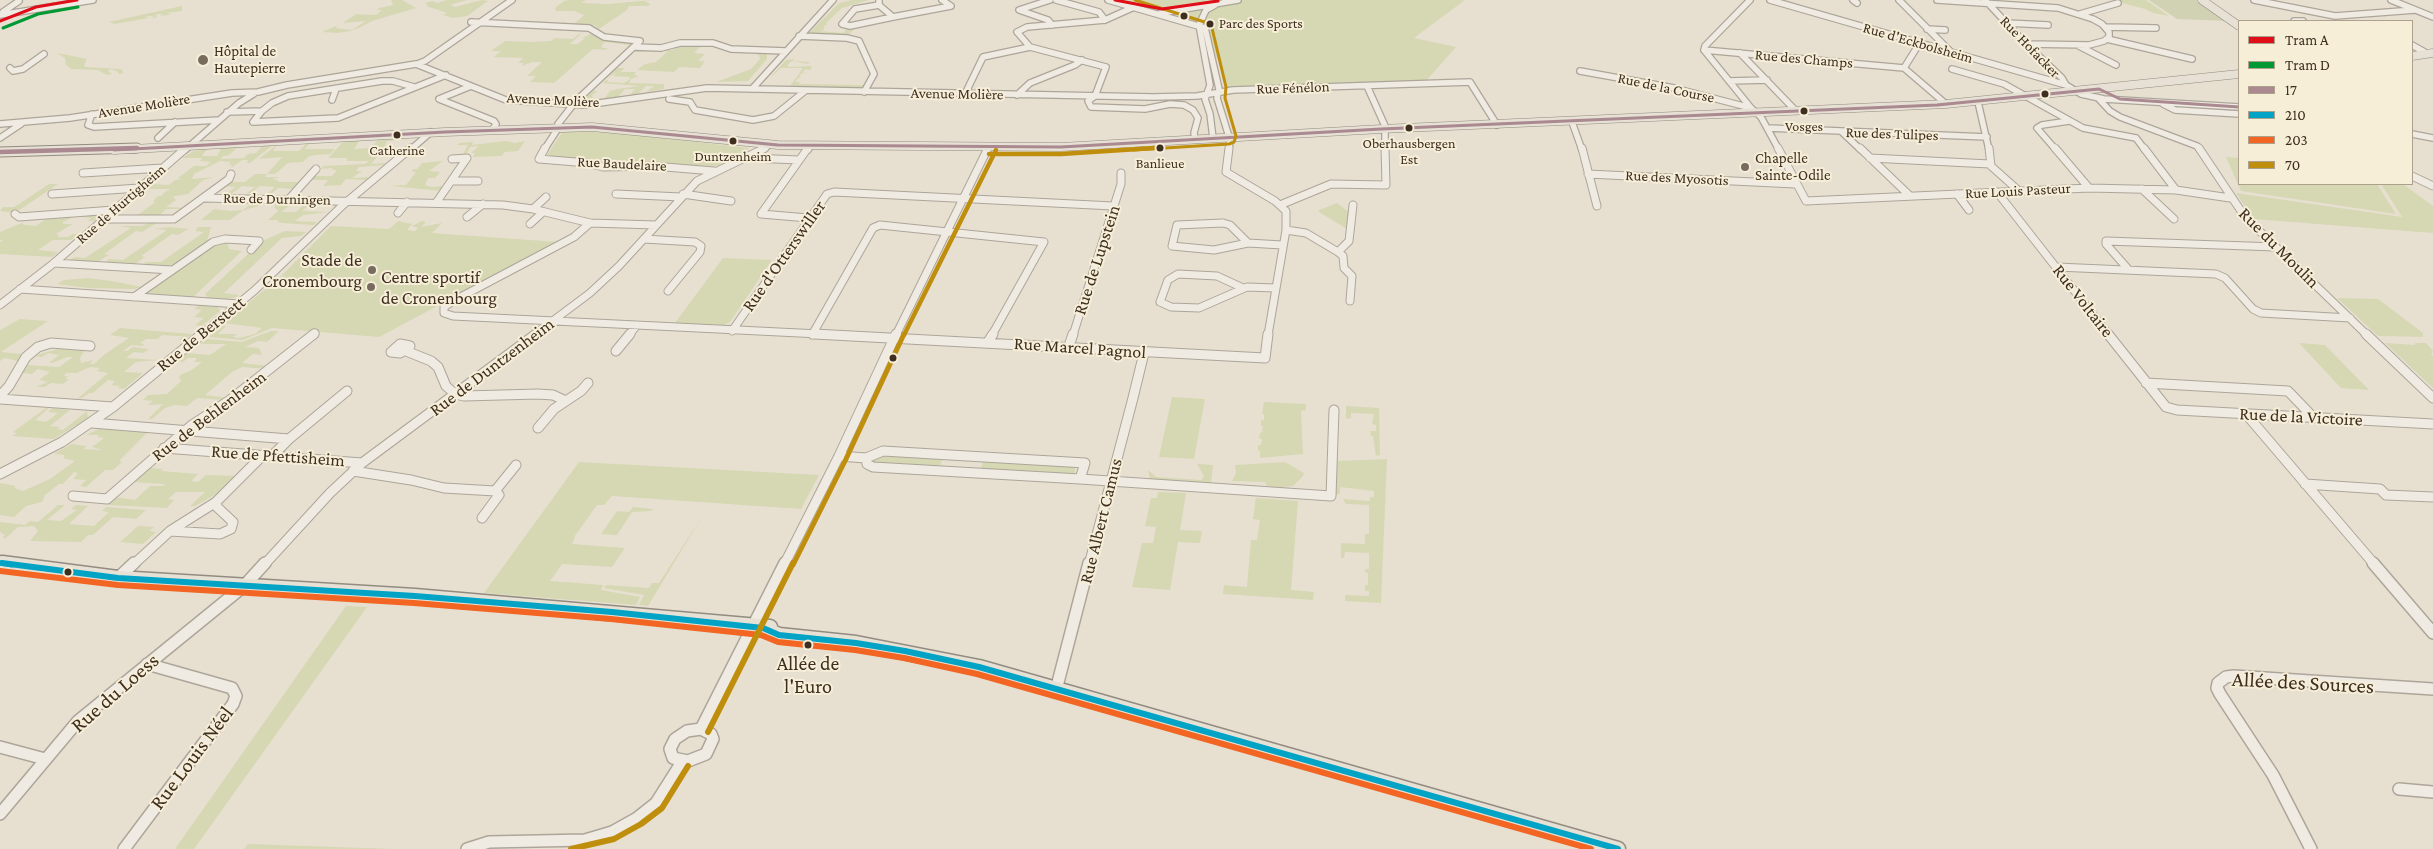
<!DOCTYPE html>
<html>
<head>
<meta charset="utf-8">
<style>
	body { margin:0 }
	#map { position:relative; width:2433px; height:849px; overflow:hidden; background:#e7e0d1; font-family:"Crimson Pro",serif }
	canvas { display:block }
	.legend { position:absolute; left:2238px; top:20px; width:175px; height:165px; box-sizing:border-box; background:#f7eed8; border:1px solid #ada18e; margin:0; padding:6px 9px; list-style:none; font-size:15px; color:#3d2e20 }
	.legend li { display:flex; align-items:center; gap:10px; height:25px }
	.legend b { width:25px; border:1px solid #ada18e }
</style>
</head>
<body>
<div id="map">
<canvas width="2433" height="849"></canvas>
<ul class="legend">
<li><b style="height:6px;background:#e10d19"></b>Tram A</li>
<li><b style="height:6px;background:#093"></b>Tram D</li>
<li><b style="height:6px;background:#aa8990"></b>17</li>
<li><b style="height:6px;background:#03a3c5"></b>210</li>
<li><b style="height:6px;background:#f26522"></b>203</li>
<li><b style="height:6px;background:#c08e0d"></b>70</li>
</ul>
</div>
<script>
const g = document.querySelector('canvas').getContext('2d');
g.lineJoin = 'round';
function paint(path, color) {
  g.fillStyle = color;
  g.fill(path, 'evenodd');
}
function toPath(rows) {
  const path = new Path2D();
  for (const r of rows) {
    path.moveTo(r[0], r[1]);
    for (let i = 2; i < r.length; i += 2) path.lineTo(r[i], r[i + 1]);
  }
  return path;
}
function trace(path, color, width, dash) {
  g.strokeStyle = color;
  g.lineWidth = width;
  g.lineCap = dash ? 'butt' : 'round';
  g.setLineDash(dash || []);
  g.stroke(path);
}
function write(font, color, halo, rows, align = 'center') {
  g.font = font + ' "Crimson Pro",serif';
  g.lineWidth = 4;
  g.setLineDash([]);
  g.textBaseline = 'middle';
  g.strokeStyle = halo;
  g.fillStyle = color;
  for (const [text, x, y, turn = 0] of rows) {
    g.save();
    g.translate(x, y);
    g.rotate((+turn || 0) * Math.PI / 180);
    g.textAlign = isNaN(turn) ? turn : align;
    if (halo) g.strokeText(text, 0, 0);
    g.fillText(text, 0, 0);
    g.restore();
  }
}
paint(toPath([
	[391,0,402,0,416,8,372,21,359,28,353,30,349,31,338,33,322,32,336,26,338,26,335,28,352,30,366,21,343,23,356,14,376,15,382,10,376,10,379,8,393,5],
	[447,0,467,0,450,5,455,7,482,0,488,1,467,16,453,18,443,15,447,13,426,6,428,5,425,3,432,1,438,3],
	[570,0,586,0,581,3,608,4,652,0,645,1,651,5,647,6,629,6,627,10,599,29,595,25,574,24,584,15,574,11,556,11,555,8,564,1],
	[852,0,869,0,842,8,826,23,828,24,824,26,824,30,820,31,843,33,847,29,856,28,849,34,808,34,839,3],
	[1113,0,1465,0,1414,38,1456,47,1425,82,1227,89,1223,73,1203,25],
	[2111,0,2146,0,2169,16,2153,13,2145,9],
	[182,6,182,11,166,13,171,14,168,15,160,16,163,14,158,14,155,16,158,17,150,18,154,16,149,16,145,17,149,18,114,24,109,22],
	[579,34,581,34,570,44,578,44,585,38,582,38,591,34,602,40,633,42,630,45,605,42,602,45,602,48,608,48,605,50,593,49,554,83,530,82,536,76,527,76,542,62,532,62,522,66,523,63,518,63,523,58,494,57,501,51,491,51,505,41,532,42,551,41,555,38,573,39],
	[678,46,701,46,694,53,705,54,698,61,704,61,703,64,700,68,679,67,674,72,637,70,645,64,656,62,668,51,635,52,638,49,673,50],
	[761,52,767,54,767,59,748,81,716,82,751,69,760,59,759,55,755,54],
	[57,53,87,59,84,65,85,67,121,69,124,73,119,74,117,71,110,69,108,71,112,74,107,75,98,70,71,69,66,65,65,58],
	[794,59,793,61,810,62,808,64,792,61,787,65,789,67,812,66,810,70,805,69,803,72,807,72,802,73,799,77,802,78,798,78,795,82,800,82,799,84,865,85,860,88,790,86,803,68,781,68,768,80,786,60],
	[617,68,625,68,620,72,636,72,634,75,639,76,631,79,629,83,664,84,664,89,646,92,654,86,646,86,638,94,630,95,635,89,625,89,618,97,599,99,584,100,594,90,597,92,592,95,593,96,590,99,605,98,610,91,617,89,640,86,603,83,606,80,608,80,607,82,624,83,629,80,630,77,613,76,618,71,608,78],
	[563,131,619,133,749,148,744,153,717,166,603,164,596,161,547,158,547,155],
	[410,139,387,141,385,145,393,145,381,152,371,164,386,163,384,165,359,167,356,171,362,171,352,178,369,177,366,180,346,179,341,185,323,186,328,180,311,180,315,176,332,176,337,170,332,170,333,168,321,169,324,166,365,164,369,161,347,161,347,158,328,158,344,141,360,140,354,149,370,148,378,140],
	[506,141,515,143,525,141,518,151,505,152,502,156,473,157,475,153,471,153,479,146,470,147,467,153,463,154,468,145,457,145,459,143,473,142,472,145],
	[307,143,310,143,305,149,335,149,330,154,314,155,308,157,303,162,288,163,275,174,267,174,265,177,280,177,272,179,277,180,279,182,301,182,295,189,278,188,271,194,267,194,275,187,260,186,251,193,247,193,255,187,242,186,230,195,224,195,236,187,224,186,228,182,245,182,255,174,267,174,282,157,259,159,274,147,276,146,273,151,299,151],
	[263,145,273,145,250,163,247,163,248,160,242,160,231,168,232,165,229,165,231,162,220,161,194,174,192,179,215,177,203,180,188,194,175,196,173,197,176,200,166,207,186,208,184,209,166,209,157,218,135,217,155,202,153,201,158,196,163,196,161,195,170,189,147,189,152,184,169,185,175,180,182,179,178,178,194,166,206,166,211,162,200,161,202,158,182,158,185,156,194,151,207,149,202,156,217,156,222,147,238,147,229,155,223,156,221,159,244,158,248,154,256,153],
	[2226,157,2239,158,2239,184,2377,184,2396,214,2241,191],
	[443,161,429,171,440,172,435,178,428,178,425,185,431,187,445,186,442,191,390,186,406,185,416,172,412,172,413,169,417,169,422,163],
	[49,184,58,184,15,213,0,211,3,207,14,207,19,204],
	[2381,184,2403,184,2433,206,2433,233,2253,219,2236,193,2402,217],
	[254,201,263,202,258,206,242,211,230,220,201,220,214,209,230,211,243,210],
	[280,202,294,202,281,212,296,212,307,202,311,203,302,211,328,212,303,215,295,221,317,222,314,225,282,223,277,222,279,220,268,220,278,211,274,207],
	[1337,203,1349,212,1347,229,1319,212,1319,210],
	[98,212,101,214,94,221,88,221,91,218,75,216,63,222,63,224,73,224,56,234,59,235,58,237,67,237,73,234,79,234,71,240,53,240,38,250,58,252,52,257,0,254,0,242,3,240,0,240,0,232,22,223,25,225,36,226,49,217,28,219,33,216],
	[398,221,412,224,407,230,415,231,418,228,412,226,422,221,426,222,421,227,442,223,432,233,558,242,379,337,272,328,243,340,209,337,221,326,226,326,218,334,237,334,233,337,239,338,255,334,262,328,224,323,280,277,331,226,389,229],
	[151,222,155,224,142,232,136,231,104,254,109,255,97,262,70,260,75,257,85,258,131,228,119,226,142,226],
	[169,227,188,229,178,235,172,234,141,256,145,257,135,264,105,263,109,259,123,260,167,230,154,229],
	[198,227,211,227,207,241,174,264,164,267,143,265,146,262,161,262,204,232,195,231],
	[285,231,306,232,301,236,282,238,224,293,239,295,237,297,228,299,208,298,205,294,262,241],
	[218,243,228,244,229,249,242,251,192,298,147,294,151,289,210,246],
	[723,258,772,260,730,322,723,325,675,323],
	[89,278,117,282,141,287,135,289,88,288,57,284,64,280],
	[2337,298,2378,299,2423,333,2423,337,2378,336],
	[199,305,218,307,220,311,202,326,195,325,204,318,194,317,202,310,194,309],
	[20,319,48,321,1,352,22,354,18,361,5,358,0,361,0,330],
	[120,328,192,334,184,340,179,340,183,336,176,336,162,335,158,339,146,339,140,343,144,344,143,346,131,345,123,351,127,351,133,347,149,349,143,353,134,352,126,358,159,360,136,362,124,372,143,373,124,389,118,388,120,386,111,385,115,381,108,380,93,393,89,393,82,398,77,399,108,373,97,371,100,368,90,367,77,373,66,373,64,376,68,376,65,379,69,379,63,384,51,383,44,387,36,387,48,382,39,380,50,372,38,369,32,374,22,373,28,365,59,367,73,357,67,357,52,363,49,363,59,355,48,353,42,357,33,356,58,349,84,351,80,358,81,363,93,360,90,364,94,364,105,354,129,338,110,335],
	[271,331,279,331,267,342,258,341,245,347,259,348,262,355,253,354,242,363,269,366,267,369,242,367,232,372,205,395,227,398,224,400,197,398,187,406,174,405,165,408,152,419,148,419,163,404,148,405,153,401,143,400,148,395,167,394,182,380,179,379,180,375,192,370,202,362,194,362,197,358,188,358,183,362,179,361,188,353,210,355,226,344,200,344,207,339,242,342],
	[2299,343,2325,345,2369,390,2341,388],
	[2385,343,2415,345,2415,343,2426,343,2433,351,2431,355,2433,356,2433,388],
	[1172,397,1205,399,1194,459,1159,457],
	[1264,402,1306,404,1306,410,1301,411,1303,454,1260,458,1260,451,1258,451,1258,445,1261,445,1262,439,1259,438,1260,433,1262,432,1263,426,1261,426,1261,420,1264,420,1264,414,1262,414],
	[1346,406,1379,408,1380,455,1376,456,1373,436,1371,436,1370,431,1376,431,1376,425,1372,424,1374,414,1351,413,1351,418,1346,419],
	[46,408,49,408,35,420,46,422,58,413,48,412,52,408,70,410,50,426,60,427,57,429,63,430,87,411,88,418,54,439,12,436,17,433,13,432],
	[101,428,148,432,119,461,122,462,113,470,105,470,86,487,80,486,86,480,73,479,78,473,74,472,63,484,59,484,45,495,42,502,26,506,14,517,0,515,0,483,16,486,14,488,23,491,50,479,75,461,63,458,65,455,54,454,71,444,86,446,84,449,103,450,92,447,104,438,97,437,99,435,86,435],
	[876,455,948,457,942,460,940,466,944,468,875,465,871,462],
	[984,459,1072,465,1075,467,1075,471,1073,475,980,471],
	[1387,459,1381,603,1345,601,1345,595,1369,596,1369,591,1365,591,1365,585,1368,585,1368,573,1365,572,1365,569,1369,569,1369,553,1345,552,1344,558,1341,558,1341,543,1365,544,1365,534,1369,534,1369,505,1346,504,1343,499,1370,501,1370,497,1374,497,1374,491,1340,487,1340,494,1335,494,1336,461],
	[579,462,819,475,801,509,612,496,604,505,597,505,574,537,575,537,572,544,625,548,612,567,562,564,550,581,603,585,601,590,640,597,636,605,484,593],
	[1285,462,1304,473,1303,476,1293,486,1274,488,1266,485,1265,482,1232,481,1236,473,1235,465],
	[1197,464,1213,465,1211,484,1150,480,1148,470,1156,477,1201,480,1204,476],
	[151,468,163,469,161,471,198,474,191,481,198,482,206,475,235,476,216,494,195,506,190,506,205,492,176,492,168,499,174,500,167,508,108,505,114,497,135,500,150,486,163,486,165,484,132,482,145,470],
	[1158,492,1186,493,1180,530,1202,531,1200,543,1178,542,1170,590,1132,587,1142,543,1153,543,1156,527,1145,526,1151,498,1157,498],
	[1256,498,1298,501,1291,590,1314,592,1313,600,1223,594,1224,585,1247,587,1251,540,1257,540,1260,520,1253,519],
	[58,505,65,505,47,520,61,521,77,510,71,509,76,505,88,506,69,524,94,526,109,512,102,511,106,507,146,510,136,519,113,517,93,535,88,535,81,542,30,541,38,531,34,526,18,527,6,538,2,538,5,535,0,532,0,522,25,525,30,521,38,522],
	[633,507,653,509,651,511,632,512,617,535,601,534,617,511,629,512],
	[703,515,648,606,639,605,644,595,604,588,606,585,649,588,652,583,659,583],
	[138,526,154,527,149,531,156,532,143,544,120,542],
	[346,606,367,607,194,849,175,849],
	[248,844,394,849,244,849]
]), '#d6d7b3');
paint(toPath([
	[2149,0,2199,0,2229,21,2177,19]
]), '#d1d1b3');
const minorFar3 = toPath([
	[879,0,879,5,893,17,951,6,942,0],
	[1050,0,1019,10,1048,20,1052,25],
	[1056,0,1099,12,1105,20],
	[1108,0,1205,28,1219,89,1217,98,1230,140,1229,150],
	[1770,0,2066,85],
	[1853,0,1857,3],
	[1899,0,1952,53],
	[1937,0,2058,8,2093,19,2102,24,2109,32,2109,37,2104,41,2089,45,2026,44],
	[1985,0,2026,44,2062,78,2066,85,2081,94,2104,99,2239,107],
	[2254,0,2335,16,2415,10],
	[2391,0,2433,17],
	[879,5,855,9,842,24,850,26,893,17],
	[1134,7,1105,20,1027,27,1017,32,1030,47,1106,67,1095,96,1088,101,1091,107,1145,109,1170,104,1184,105,1193,110,1198,118,1194,133,1195,139],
	[3,12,19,1],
	[1161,13,1238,0],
	[2080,14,2118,3],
	[0,15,93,0],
	[2294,21,2303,21],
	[471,22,589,28,604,37,640,41,576,101,558,124,557,130,544,150],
	[2006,23,2048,25],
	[1199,25,1210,85,1205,99,1210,114,1213,138],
	[1199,25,1206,10,1215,5],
	[2105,27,2156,28],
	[1927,29,1945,30],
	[799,36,847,38,859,41,874,74,864,92],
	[2107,39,2192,59],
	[2412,45,2428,54],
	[2079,46,2116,65],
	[635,47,661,48,680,43,713,43,731,49,786,51],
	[1704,50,1751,108,1761,117,1779,150],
	[1704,50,1904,68],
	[1704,50,1705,46,1750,0],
	[1740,53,1796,111],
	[417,64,425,61,512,0],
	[10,68,13,71,23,69,44,54],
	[1904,68,1946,104],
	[1904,68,1919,44],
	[1952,69,2004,84,2083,128,2136,138,2145,150],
	[1580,71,1674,88,1751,108],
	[1729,81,1767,80],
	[471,86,439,99,494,121,496,124,493,129],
	[1367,86,1385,126,1385,150],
	[752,89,833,0],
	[965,94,983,57,1030,47],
	[1017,95,1030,83,1075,65,1082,60],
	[2098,98,2110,111,2120,117,2197,146,2200,150],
	[669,99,690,102,695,110,753,120,774,116,805,91],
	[332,100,336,89],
	[1978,102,1989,150],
	[2163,104,2175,110,2239,114],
	[262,111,253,122,338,118,446,75],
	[227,112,262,111,272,103,288,96,382,81,393,81,414,87],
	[92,114,88,125,94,127,219,120],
	[1572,122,1582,150],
	[0,124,70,118,232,93,258,92,287,85,416,64,506,100,585,105,707,88,1153,97,1197,96,1233,90,1470,82,1497,125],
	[1768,128,1987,137],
	[1842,132,1861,150],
	[2412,134,2433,138],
	[0,138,21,124],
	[158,138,175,122],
	[185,150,239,103,255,93],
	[410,150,431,132],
	[763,150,770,144],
	[808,150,811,145],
	[988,150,989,147],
	[2056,150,2037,128,2042,125,2069,121]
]);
const minorFar2 = toPath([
	[545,148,539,159,588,163,603,167,653,166,714,171],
	[1229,148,1226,172,1275,201,1286,211,1286,230,1268,335],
	[1582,148,1597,206],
	[1778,148,1806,201,2089,188,2176,190,2230,198],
	[1860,148,1910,196],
	[1989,148,1991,166,2019,191],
	[2055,148,2089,188],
	[2144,148,2176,190],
	[2199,148,2245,217,2367,335],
	[751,158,799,160],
	[1870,158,1990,164],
	[83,173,162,168],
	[1588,174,1795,184],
	[2412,176,2433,186],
	[453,181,478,181],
	[2142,189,2174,219],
	[1997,192,2109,335],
	[52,194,139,188],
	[616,194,681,197],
	[683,194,731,201],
	[1957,194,1969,210],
	[204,198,503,205,533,209,590,223,656,225],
	[289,199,316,169],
	[436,203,467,158,452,159],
	[1280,205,1331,184,1386,185,1385,148],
	[533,209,546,197],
	[398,213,407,202],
	[15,214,19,217,114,210],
	[467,217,483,204],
	[808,218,761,214,808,148],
	[104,219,174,219,229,179,231,174],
	[590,223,574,237,453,301,444,307,444,313,453,316,840,335],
	[1223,223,1230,225,1248,243,1214,250,1172,246,1177,225,1223,223],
	[530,224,543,212],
	[1286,230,1306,233,1338,252],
	[644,239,695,242,701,246,700,252,668,291],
	[1248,243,1282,245],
	[54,263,172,270],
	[2057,267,2216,274,2225,278,2253,309,2261,313,2350,318],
	[2128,269,2106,244,2106,241,2276,247],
	[1243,288,1217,276,1178,274,1168,280,1160,302,1171,307,1199,308,1247,287,1275,288],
	[20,289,239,304],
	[134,297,213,242,225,239,259,241,251,250],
	[1350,301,1352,276,1344,268,1343,256,1338,252,1349,241,1353,205],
	[0,305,54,263,186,148],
	[732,331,827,194,834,192,1113,206],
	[201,335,255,290,343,205,411,148],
	[313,335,315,333],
	[534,335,590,293,619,266,697,181,765,148],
	[629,335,637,325],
	[812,335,873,228,880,225,1044,242,992,335],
	[896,335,988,148],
	[1073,335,1121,184,1121,173]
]);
const minorFar1 = toPath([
	[814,334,1265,358,1268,334],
	[2108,334,2166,407,2177,410,2433,424],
	[2366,334,2433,398],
	[988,342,993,334],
	[400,344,410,346,400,353,391,352,400,344],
	[1069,346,1073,334],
	[406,351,431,361,438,367,446,386,455,394,464,396,538,394,553,395,566,401],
	[616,351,630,334],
	[2146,383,2288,391,2314,418],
	[0,396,9,386,26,357,38,347,51,343,90,346],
	[0,399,113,407],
	[2246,414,2375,565],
	[92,423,289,439],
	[538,428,554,409,581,391,588,383],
	[164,448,362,463],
	[883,451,1085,463,1080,479,873,467,867,464,866,458,883,451],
	[272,456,289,439,347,391],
	[839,456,866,458],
	[353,471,411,480,444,488,495,491],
	[0,474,62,442,113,407,202,334],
	[1080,479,1331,496,1334,410],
	[2305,484,2380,489,2386,495,2433,497],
	[495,491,516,465],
	[73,496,107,499,192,425,230,400,314,334],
	[482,518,499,495,495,491],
	[170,531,220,534,231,529,233,522,217,507,216,502],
	[133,565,170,531,216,502,263,455],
	[264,565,330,493,362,463,536,334],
	[784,565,839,456,896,334],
	[1089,565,1133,398,1143,357,1141,352]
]);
const minor = toPath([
	[2373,563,2433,633],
	[118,578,134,563],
	[1056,690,1089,563],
	[701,729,785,563],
	[701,729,711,734,713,739,706,754,688,761,673,758,670,749,675,739,687,731,701,729],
	[0,747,45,759],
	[2399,789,2433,792],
	[0,814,78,721,244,586,265,563],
	[124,849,233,704,236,696,232,688,147,664],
	[467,849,489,842,585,840,612,832,637,818,656,803,682,762],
	[2311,849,2273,775,2220,694,2217,688,2218,683,2226,677,2234,676,2433,689]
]);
const majorFar3 = toPath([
	[2202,0,2239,26],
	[2412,56,2433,53],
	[114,150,445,132,592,127,778,145,1061,147,1381,129,1946,104,2239,74]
]);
const majorFar2 = toPath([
	[0,152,137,148]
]);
const majorFar1 = toPath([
	[0,563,12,565]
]);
const major = toPath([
	[2,563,118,578,415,596,770,627],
	[763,628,779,635,856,643,979,667,1618,849]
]);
trace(minorFar3, '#ada599', 8);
trace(minorFar2, '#ada599', 9);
trace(minorFar1, '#ada599', 11);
trace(minor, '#ada599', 14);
trace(majorFar3, '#928b80', 9);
trace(majorFar2, '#928b80', 11);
trace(majorFar1, '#928b80', 14);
trace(major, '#928b80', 17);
trace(minorFar3, '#efebe3', 5.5);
trace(minorFar2, '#efebe3', 7);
trace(minorFar1, '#efebe3', 9);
trace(minor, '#efebe3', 11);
trace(majorFar3, '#e6e1d4', 8);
trace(majorFar2, '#e6e1d4', 9);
trace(majorFar1, '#e6e1d4', 11);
trace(major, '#e6e1d4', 14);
trace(toPath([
	[1218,1,1222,0]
]), '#afaaa2', 1);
trace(toPath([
	[114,150,445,132,592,127,778,145,1061,147,1381,129,1937,105,2099,89,2120,99,2239,107]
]), '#aa8990', 3);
trace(toPath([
	[0,152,137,148]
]), '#aa8990', 4.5);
trace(toPath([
	[0,563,12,565]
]), '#03a3c5', 5);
trace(toPath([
	[2,563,118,578,415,596,612,612,763,628,779,635,856,643,905,651,979,667,1618,849]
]), '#03a3c5', 6);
trace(toPath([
	[0,571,118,585,414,603,611,619,761,635,778,642,855,650,904,658,977,674,1591,849]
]), '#f26522', 6);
trace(toPath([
	[1133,150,1229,144,1234,142,1236,136,1225,98,1226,87,1211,24,1135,0]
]), '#c08e0d', 3);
trace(toPath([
	[989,154,1061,154,1154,148],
	[904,335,996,150]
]), '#c08e0d', 4.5);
trace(toPath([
	[793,565,846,459,904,334]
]), '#c08e0d', 5);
trace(toPath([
	[708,732,793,563],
	[571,849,614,839,641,824,662,808,688,766]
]), '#c08e0d', 6);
trace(toPath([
	[1115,0,1162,9,1218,1],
	[0,21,36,7,77,0]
]), '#e10d19', 3);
trace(toPath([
	[3,28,38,14,78,7]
]), '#093', 3);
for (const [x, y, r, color] of [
	[1184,16,4.5,"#3d2e20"],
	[1210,24,4.5,"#3d2e20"],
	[203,60,6,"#786c5e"],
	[2045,94,4.5,"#3d2e20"],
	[1804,111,4.5,"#3d2e20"],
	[1409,128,4.5,"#3d2e20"],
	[397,135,4.5,"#3d2e20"],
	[733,141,4.5,"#3d2e20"],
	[1160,148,4.5,"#3d2e20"],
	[1745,167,5,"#786c5e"],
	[372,270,5,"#786c5e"],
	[371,287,5,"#786c5e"],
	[893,358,4.5,"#3d2e20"],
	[68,572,4.5,"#3d2e20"],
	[808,645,4.5,"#3d2e20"]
]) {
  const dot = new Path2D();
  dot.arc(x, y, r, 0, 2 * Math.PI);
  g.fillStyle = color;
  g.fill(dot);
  trace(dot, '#f7eed8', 2);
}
write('14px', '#3d2e20', '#f7eed8', [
	["Parc des Sports",1219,24,"left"],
	["Vosges",1804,127],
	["Oberhausbergen",1409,144],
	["Est",1409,160],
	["Catherine",397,151],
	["Duntzenheim",733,157],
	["Banlieue",1160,164]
]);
write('15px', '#3d2e20', '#f7eed8', [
	["Rue d'Eckbolsheim",1918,43,16],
	["Rue Hofacker",2030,47,46],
	["Rue des Champs",1804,59,5],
	["Rue Fénélon",1293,88,-2],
	["Rue de la Course",1666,88,12],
	["Avenue Molière",957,94,1],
	["Avenue Molière",553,100,3],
	["Avenue Molière",144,106,-9],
	["Rue des Tulipes",1892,134,2],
	["Rue Baudelaire",622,164,3],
	["Rue des Myosotis",1677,178,3],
	["Rue Louis Pasteur",2018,191,-3],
	["Rue de Durningen",277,199,1],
	["Rue de Hurtigheim",121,204,-41]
]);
write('15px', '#3d2e20', '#f7eed8', [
	["Hôpital de",214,51],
	["Hautepierre",214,68],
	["Chapelle",1755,158],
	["Sainte-Odile",1755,175]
], 'left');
write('18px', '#3d2e20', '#f7eed8', [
	["Rue du Moulin",2279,248,45],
	["Rue d'Otterswiller",784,256,-55],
	["Rue de Lupstein",1097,260,-72],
	["Rue Voltaire",2083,301,52],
	["Rue de Berstett",201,334,-39],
	["Rue Marcel Pagnol",1080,348,4],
	["Rue de Duntzenheim",492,367,-37],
	["Rue de Behlenheim",209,416,-37],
	["Rue de la Victoire",2301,417,3],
	["Rue de Pfettisheim",278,456,4],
	["Rue Albert Camus",1101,521,-76]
]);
write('18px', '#3d2e20', '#f7eed8', [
	["Stade de",362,260],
	["Cronembourg",362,281],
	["Centre sportif",381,277,"left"],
	["de Cronenbourg",381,298,"left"]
], 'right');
write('20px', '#3d2e20', '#f7eed8', [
	["Allée de",808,664],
	["l'Euro",808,687]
]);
write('21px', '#3d2e20', '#f7eed8', [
	["Allée des Sources",2303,683,3],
	["Rue du Loess",115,693,-41],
	["Rue Louis Néel",192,758,-53]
]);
</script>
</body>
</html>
